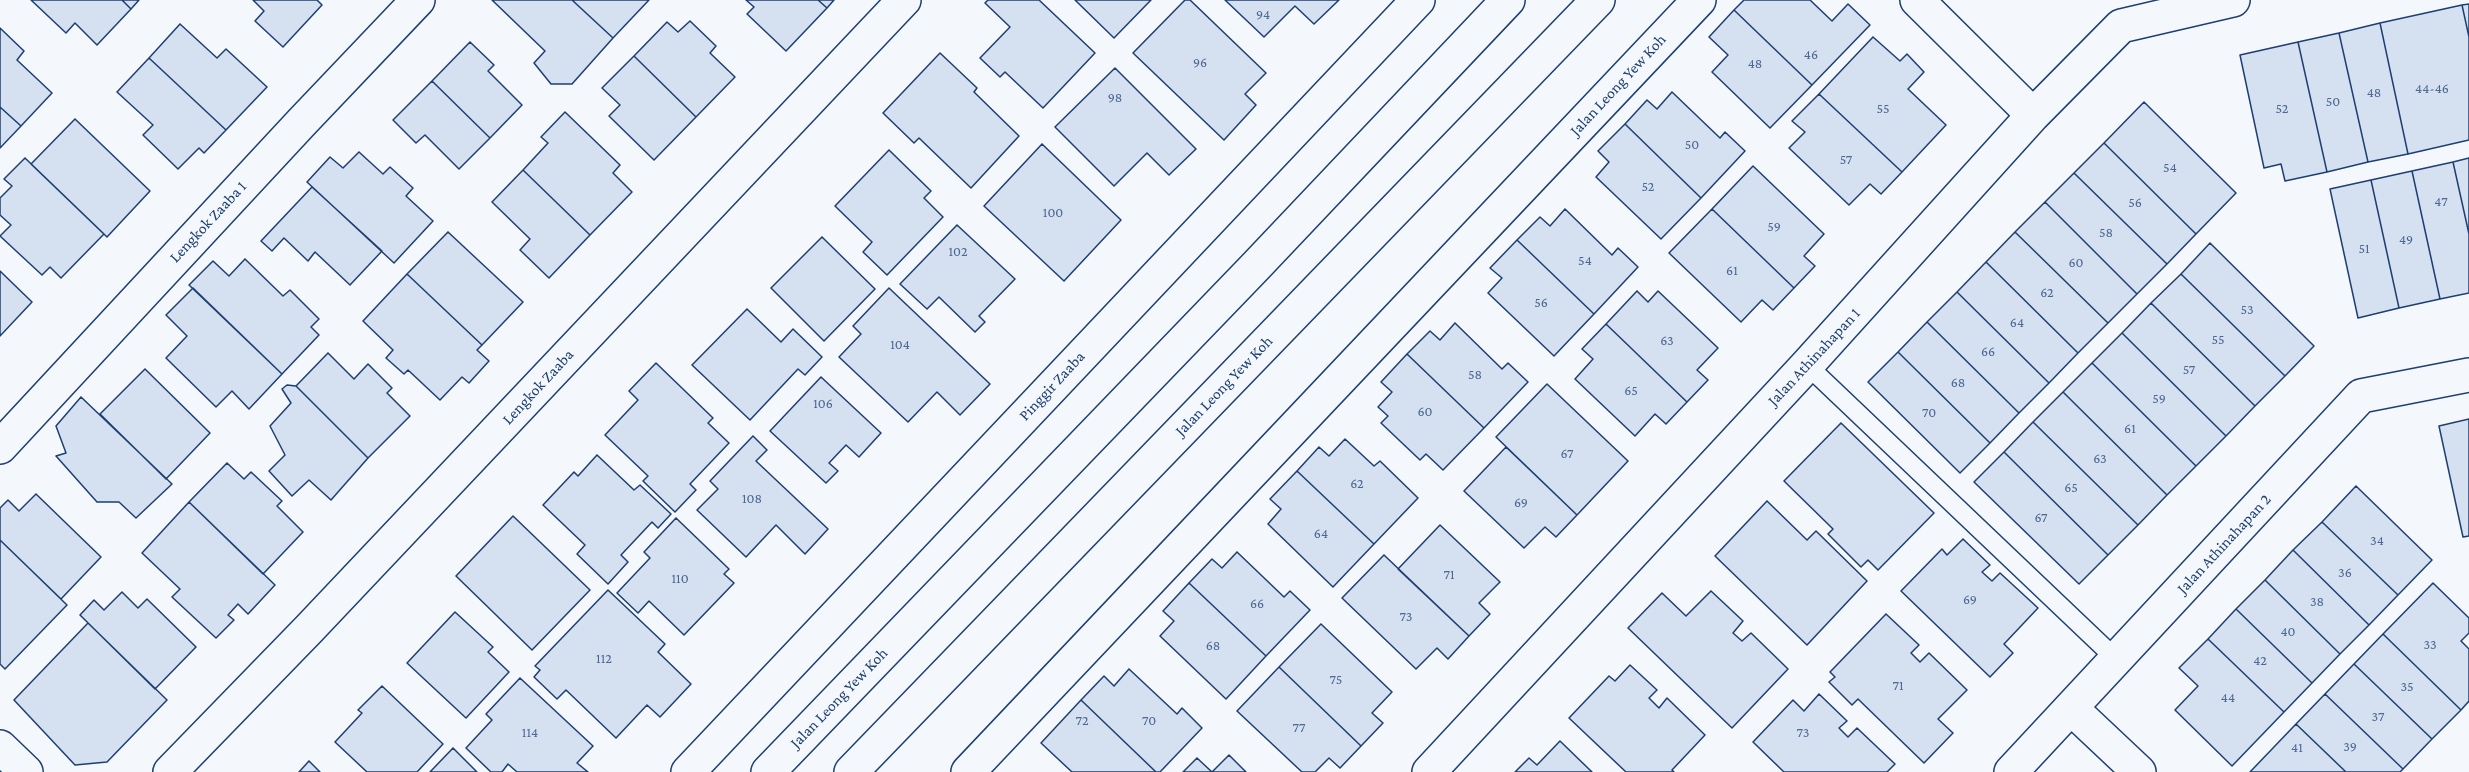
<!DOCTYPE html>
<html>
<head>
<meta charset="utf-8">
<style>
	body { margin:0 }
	canvas { display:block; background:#f4f7fb }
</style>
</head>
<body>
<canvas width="2469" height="772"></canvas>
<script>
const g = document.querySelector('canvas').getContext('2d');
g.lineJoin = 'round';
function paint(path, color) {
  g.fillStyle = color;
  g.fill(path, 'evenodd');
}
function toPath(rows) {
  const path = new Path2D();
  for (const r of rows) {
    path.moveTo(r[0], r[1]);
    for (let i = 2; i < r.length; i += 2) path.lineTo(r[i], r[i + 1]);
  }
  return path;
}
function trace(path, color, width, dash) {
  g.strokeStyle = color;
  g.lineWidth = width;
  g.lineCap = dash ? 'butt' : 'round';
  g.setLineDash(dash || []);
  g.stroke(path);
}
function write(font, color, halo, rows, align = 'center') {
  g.font = font + ' "Crimson Pro",serif';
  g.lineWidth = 4.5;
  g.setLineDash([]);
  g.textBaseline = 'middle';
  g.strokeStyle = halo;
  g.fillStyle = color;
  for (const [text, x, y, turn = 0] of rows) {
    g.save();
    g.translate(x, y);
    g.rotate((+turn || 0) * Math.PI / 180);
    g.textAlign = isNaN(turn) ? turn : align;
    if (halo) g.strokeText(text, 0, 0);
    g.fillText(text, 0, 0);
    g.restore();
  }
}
const building = toPath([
	[31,0,122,0,131,9,97,45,75,23,66,33,31,0],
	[122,0,139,0,131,9,122,0],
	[253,0,317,0,322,5,283,47,255,21,264,11,253,0],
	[492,0,572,0,613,38,572,84,551,84,534,63,545,51,492,0],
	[572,0,649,0,613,38,572,0],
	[746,0,818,0,827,8,786,51,747,14,754,7,746,0],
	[818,0,834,0,827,8,818,0],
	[988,0,1039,0,1095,53,1043,108,1005,72,1000,77,980,58,1010,27,985,3,988,0],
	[1075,0,1151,0,1114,38,1075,0],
	[1185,0,1190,0,1266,73,1245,94,1256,105,1224,140,1133,53,1185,0],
	[1225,0,1339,0,1314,24,1295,6,1264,37,1225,0],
	[1744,0,1810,0,1832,21,1848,4,1870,25,1812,85,1734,10,1744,0],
	[2469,4,2469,37,2462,5,2469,4],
	[2462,5,2469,37,2469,140,2408,154,2380,23,2462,5],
	[1734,10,1812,85,1770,128,1712,72,1728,55,1709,37,1734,10],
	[690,21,716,46,710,53,735,77,696,117,634,56,667,22,678,32,690,21],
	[2380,23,2408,154,2368,162,2339,33,2380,23],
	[180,24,217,58,226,49,267,87,226,130,149,58,180,24],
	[0,28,24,51,17,60,52,93,21,126,0,107,0,28],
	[2339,33,2368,162,2327,172,2298,42,2339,33],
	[1873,37,1900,61,1907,54,1924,72,1908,89,1946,125,1902,172,1819,94,1873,37],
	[470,42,494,65,488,71,522,105,490,138,432,81,470,42],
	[2298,42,2327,172,2285,181,2281,164,2264,168,2240,55,2298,42],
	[940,53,977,88,974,92,1019,136,971,188,919,138,914,143,883,113,940,53],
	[634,56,696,117,654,160,609,116,620,105,602,88,634,56],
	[149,58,226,130,204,153,199,148,178,169,143,135,153,125,117,92,149,58],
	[1115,68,1196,149,1169,175,1147,153,1114,186,1055,127,1115,68],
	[432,81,490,138,459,169,425,135,416,143,393,120,432,81],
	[1672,92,1720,138,1725,132,1745,151,1701,198,1625,124,1647,100,1657,109,1672,92],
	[1819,94,1902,172,1881,194,1870,184,1849,205,1789,148,1805,132,1792,121,1819,94],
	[2144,102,2236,193,2196,234,2104,143,2144,102],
	[0,107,21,126,0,148,0,107],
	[565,112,620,165,613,173,632,192,590,235,523,170,548,143,541,137,565,112],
	[75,119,150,191,107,237,31,164,75,119],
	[1625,124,1701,198,1661,239,1596,177,1609,162,1598,151,1625,124],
	[2104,143,2196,234,2167,264,2074,173,2104,143],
	[1042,144,1121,220,1064,281,984,206,1042,144],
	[889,150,931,191,924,198,943,217,887,275,863,252,872,242,835,206,889,150],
	[359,152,383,174,390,167,413,188,406,196,433,221,394,263,307,182,330,157,343,168,359,152],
	[25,158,104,234,61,278,50,267,42,275,0,236,11,225,0,215,0,198,12,186,4,179,25,158],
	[2469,158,2469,234,2453,162,2469,158],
	[2453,162,2469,234,2469,293,2440,299,2412,171,2453,162],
	[1753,166,1824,234,1804,256,1815,266,1794,288,1712,209,1753,166],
	[523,170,590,235,549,278,520,250,530,239,492,202,523,170],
	[2412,171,2440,299,2399,308,2371,180,2412,171],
	[2074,173,2167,264,2137,294,2045,202,2074,173],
	[2371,180,2399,308,2358,318,2330,189,2371,180],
	[312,187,382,251,350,285,315,252,308,261,284,238,272,251,261,241,312,187],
	[2045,202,2137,294,2108,323,2015,232,2045,202],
	[1565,209,1612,255,1618,248,1638,267,1594,314,1517,240,1540,217,1550,226,1565,209],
	[1712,209,1794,288,1773,310,1762,300,1741,322,1669,253,1712,209],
	[957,225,1015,279,979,316,985,322,975,332,939,297,927,309,900,284,957,225],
	[448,232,523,302,482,345,407,274,448,232],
	[2015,232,2108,323,2078,353,1986,262,2015,232],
	[822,237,875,289,824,341,771,288,822,237],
	[1517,240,1594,314,1554,356,1488,293,1502,278,1490,268,1517,240],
	[2210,243,2314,346,2285,376,2181,274,2210,243],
	[245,259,283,296,290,290,319,319,311,327,319,335,282,374,189,285,213,261,229,276,245,259],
	[1986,262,2078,353,2049,383,1957,292,1986,262],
	[0,271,32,302,0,336,0,271],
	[407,274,482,345,477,350,489,361,469,383,462,377,440,400,408,370,404,374,386,358,393,350,363,321,407,274],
	[2181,274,2285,376,2255,406,2151,303,2181,274],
	[193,288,282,374,249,409,232,391,216,407,166,358,187,336,166,315,193,288],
	[889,288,990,384,960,415,937,392,908,422,839,357,861,334,853,326,889,288],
	[1637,291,1648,302,1658,291,1718,348,1697,370,1708,380,1687,402,1606,324,1637,291],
	[1957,292,2049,383,2019,413,1927,322,1957,292],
	[2151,303,2255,406,2226,436,2122,333,2151,303],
	[747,309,781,342,793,329,822,357,805,375,798,369,750,420,692,365,747,309],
	[1927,322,2019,413,1990,443,1898,352,1927,322],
	[1455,323,1502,369,1508,363,1528,382,1484,428,1407,354,1430,331,1440,340,1455,323],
	[1606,324,1687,402,1666,424,1655,414,1635,436,1575,379,1593,359,1582,349,1606,324],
	[2122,333,2226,436,2196,466,2092,363,2122,333],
	[1898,352,1990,443,1960,473,1868,382,1898,352],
	[328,353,354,379,368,364,392,388,387,393,410,416,368,458,296,386,328,353],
	[1407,354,1484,428,1443,470,1426,454,1420,460,1381,423,1388,416,1378,407,1392,392,1381,382,1407,354],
	[656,363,713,418,708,423,729,443,690,484,696,490,675,512,643,481,648,476,605,435,638,400,629,391,656,363],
	[2092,363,2196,466,2167,495,2063,392,2092,363],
	[145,369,210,433,166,479,100,414,145,369],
	[821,377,881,433,859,457,846,445,829,463,838,471,826,483,770,431,821,377],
	[1547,384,1628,461,1577,515,1496,437,1547,384],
	[287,385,296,386,368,458,331,500,309,480,292,496,269,471,285,455,270,426,291,403,282,389,287,385],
	[2063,392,2167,495,2138,525,2033,422,2063,392],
	[81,397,172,484,136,518,119,502,97,502,56,456,66,453,56,426,81,397],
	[2469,419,2469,536,2463,537,2439,426,2469,419],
	[2033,422,2138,525,2108,555,2004,452,2033,422],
	[1841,423,1934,513,1878,570,1868,560,1861,567,1828,534,1833,529,1784,481,1841,423],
	[753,436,767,450,756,461,828,529,805,554,776,525,746,557,697,510,718,489,710,481,753,436],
	[1345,439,1374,466,1380,461,1418,498,1374,544,1297,471,1319,447,1329,456,1345,439],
	[1506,447,1577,515,1556,537,1545,527,1524,548,1464,491,1506,447],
	[2004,452,2108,555,2079,584,1974,482,2004,452],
	[597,455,634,490,640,485,671,514,658,528,652,522,621,555,628,562,608,584,577,554,585,545,543,505,574,472,578,476,597,455],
	[227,463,244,479,251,472,282,501,277,506,303,532,263,574,189,502,227,463],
	[1297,471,1374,544,1333,587,1268,524,1281,509,1270,499,1297,471],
	[2356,486,2432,560,2398,595,2322,522,2356,486],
	[36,494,101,557,61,599,0,540,0,508,8,500,19,511,36,494],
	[1767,501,1807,540,1816,531,1867,581,1807,645,1715,556,1767,501],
	[189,502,275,585,248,614,238,604,228,615,234,620,216,638,172,597,180,589,142,553,189,502],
	[513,516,590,590,532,650,456,576,513,516],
	[676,518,729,569,724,574,734,583,684,635,649,601,638,613,617,593,650,558,644,552,676,518],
	[2322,522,2398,595,2369,625,2293,550,2322,522],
	[1440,525,1500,582,1479,603,1490,614,1469,636,1398,569,1440,525],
	[1963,539,1990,565,1982,572,1992,581,2000,573,2038,608,2004,644,2013,653,1990,677,1901,591,1942,549,1947,555,1963,539],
	[0,540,67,605,5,669,0,664,0,540],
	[2293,550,2369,625,2340,654,2265,580,2293,550],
	[1237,552,1284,597,1290,591,1310,610,1266,656,1189,583,1212,559,1222,568,1237,552],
	[1384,555,1469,636,1448,659,1437,648,1416,669,1342,598,1384,555],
	[2265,580,2340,654,2312,683,2236,609,2265,580],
	[1189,583,1266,656,1226,699,1160,636,1174,621,1163,611,1189,583],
	[2433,583,2469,618,2469,633,2461,641,2469,649,2469,701,2461,710,2383,634,2433,583],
	[608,590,665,644,658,652,691,684,660,717,647,705,616,738,566,690,557,699,534,677,540,670,535,666,608,590],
	[1711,591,1743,621,1733,633,1742,641,1751,633,1788,669,1732,728,1628,628,1662,593,1686,616,1711,591],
	[122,592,138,608,147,599,196,647,155,689,80,615,94,600,104,610,122,592],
	[2236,609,2312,683,2284,712,2208,639,2236,609],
	[455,612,493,647,488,652,509,672,466,718,407,663,455,612],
	[1886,614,1919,645,1911,653,1920,662,1929,653,1967,690,1938,719,1953,733,1924,763,1858,699,1852,705,1829,682,1835,677,1830,672,1886,614],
	[88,623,167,700,107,762,75,765,14,700,88,623],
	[1321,624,1392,692,1372,713,1383,723,1361,746,1279,667,1321,624],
	[2383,634,2461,710,2432,739,2354,664,2383,634],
	[2208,639,2284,712,2232,766,2175,710,2198,686,2179,668,2208,639],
	[2354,664,2432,739,2403,769,2325,694,2354,664],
	[1630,665,1657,690,1649,698,1659,708,1667,698,1705,735,1672,770,1674,772,1626,772,1569,718,1609,676,1615,681,1630,665],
	[1279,667,1361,746,1340,768,1329,758,1315,772,1302,772,1237,711,1279,667],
	[1129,669,1177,714,1182,708,1202,728,1160,772,1156,772,1081,700,1104,676,1114,686,1129,669],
	[520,678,593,746,577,763,588,772,517,772,508,764,502,772,491,772,466,748,492,720,486,714,520,678],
	[382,686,443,744,417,772,367,772,335,742,362,713,358,710,382,686],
	[1819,694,1847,721,1839,728,1848,737,1857,728,1895,764,1887,772,1784,772,1753,742,1793,700,1804,711,1819,694],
	[2325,694,2403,769,2400,772,2346,772,2296,724,2325,694],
	[1081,700,1156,772,1072,772,1041,743,1081,700],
	[2296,724,2346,772,2250,772,2296,724],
	[1560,741,1592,772,1515,772,1529,758,1537,765,1560,741],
	[453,748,477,772,430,772,453,748],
	[1229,755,1246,772,1212,772,1229,755],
	[1197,758,1212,772,1183,772,1197,758],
	[309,761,320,772,299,772,309,761]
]);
paint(building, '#d5e0f0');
trace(building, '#1d3f73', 1.5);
const lane = toPath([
	[1807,365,2116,659]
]);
const street = toPath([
	[1917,0,2033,115],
	[0,447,301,123,418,0],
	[2071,708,2139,772],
	[0,747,26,772],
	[170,772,309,629,904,0],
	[688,772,1418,0],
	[968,772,1699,0],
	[1429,772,1807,365,2033,115,2121,26,2233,0],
	[2011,772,2361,396,2469,375]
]);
const secondary = toPath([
	[768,772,1256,266,1508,0],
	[851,772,1598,0]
]);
trace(lane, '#1d3f73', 21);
trace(street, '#1d3f73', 36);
trace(secondary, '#1d3f73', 36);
trace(lane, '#f4f7fb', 18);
trace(street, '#f4f7fb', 33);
trace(secondary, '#f4f7fb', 33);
write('14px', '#4b6792', null, [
	["94",1263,15],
	["46",1811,55],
	["96",1200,63],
	["48",1755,64],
	["44-46",2432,89],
	["48",2374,93],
	["98",1115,98],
	["50",2333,102],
	["55",1883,109],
	["52",2282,109],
	["50",1692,145],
	["57",1846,160],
	["54",2170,168],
	["52",1648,187],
	["47",2441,202],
	["56",2135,203],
	["100",1053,213],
	["59",1774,227],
	["58",2106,233],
	["49",2406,240],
	["51",2364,249],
	["102",958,252],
	["54",1585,261],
	["60",2076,263],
	["61",1732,271],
	["62",2047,293],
	["56",1541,303],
	["53",2247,310],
	["64",2017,323],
	["55",2218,340],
	["63",1667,341],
	["104",900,345],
	["66",1988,352],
	["57",2189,370],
	["58",1475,375],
	["68",1958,383],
	["65",1631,391],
	["59",2159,399],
	["106",823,404],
	["60",1425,412],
	["70",1929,413],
	["61",2130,429],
	["67",1567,454],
	["63",2100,459],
	["62",1357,484],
	["65",2071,488],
	["108",752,499],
	["69",1521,503],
	["67",2041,518],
	["64",1321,534],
	["34",2377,541],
	["36",2345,573],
	["71",1449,575],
	["110",680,579],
	["69",1970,600],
	["38",2317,602],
	["66",1257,604],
	["73",1406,617],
	["40",2288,632],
	["33",2430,645],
	["68",1213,646],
	["112",604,659],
	["42",2260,661],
	["75",1336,680],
	["71",1898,686],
	["35",2407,687],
	["44",2228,698],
	["37",2378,717],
	["72",1082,721],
	["70",1149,721],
	["77",1299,728],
	["114",530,733],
	["73",1803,733],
	["39",2350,747],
	["41",2297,748]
]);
write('16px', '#1d3f73', '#f4f7fb', [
	["Jalan Leong Yew Koh",1618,85,-47],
	["Lengkok Zaaba 1",208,222,-47],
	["Jalan Athinahapan 1",1814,357,-47],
	["Pinggir Zaaba",1052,386,-47],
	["Jalan Leong Yew Koh",1224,386,-46],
	["Lengkok Zaaba",538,387,-47],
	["Jalan Athinahapan 2",2224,544,-47],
	["Jalan Leong Yew Koh",839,698,-46]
]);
</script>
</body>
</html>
